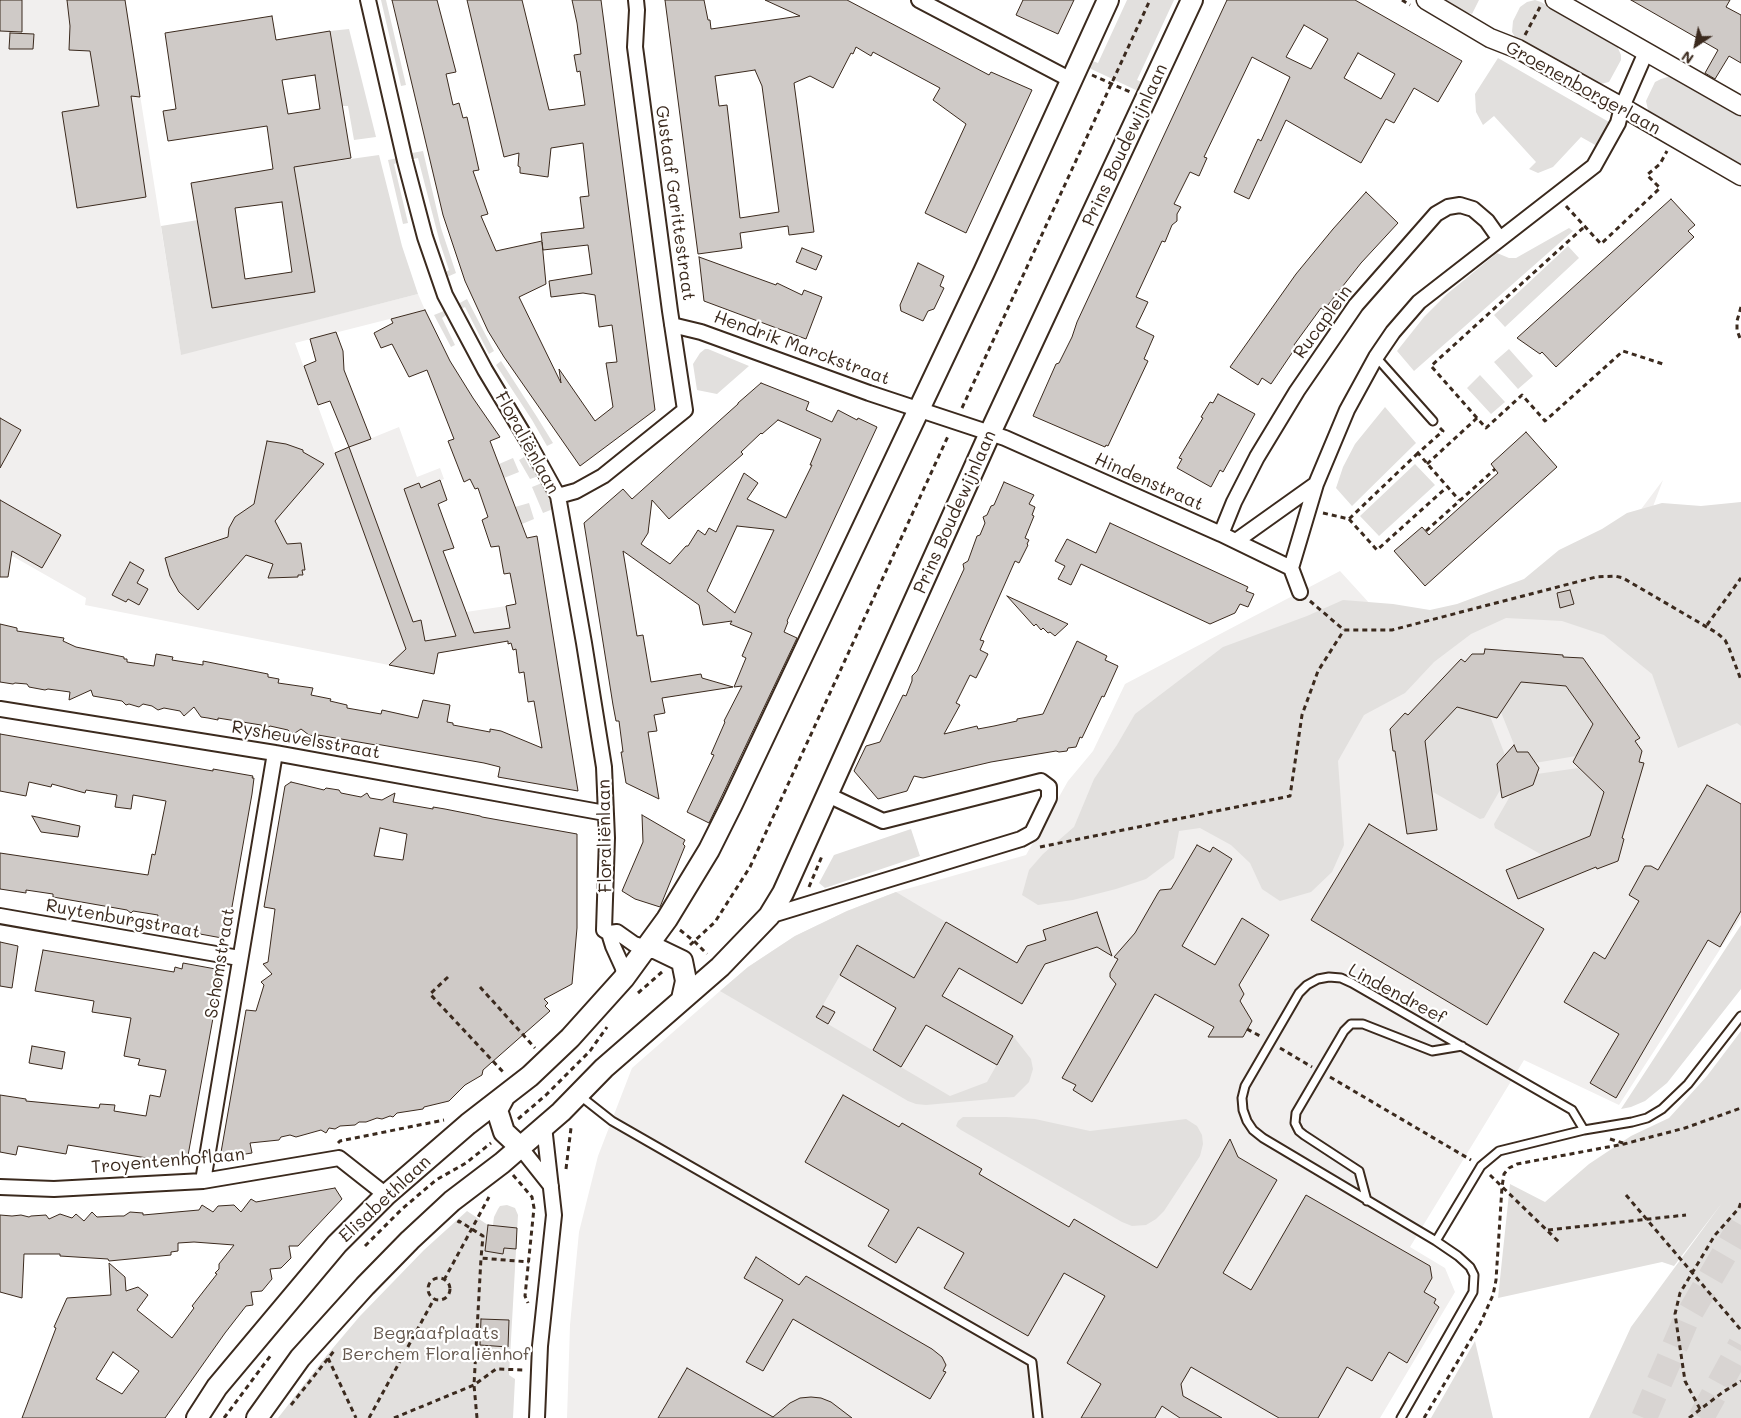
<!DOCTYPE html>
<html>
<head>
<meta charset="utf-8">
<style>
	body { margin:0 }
	#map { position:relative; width:1741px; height:1418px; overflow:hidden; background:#fff; font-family:Mali,sans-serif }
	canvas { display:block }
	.north { position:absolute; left:1671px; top:20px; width:50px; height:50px; -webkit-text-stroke:4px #fff; paint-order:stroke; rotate:214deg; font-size:14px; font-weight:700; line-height:20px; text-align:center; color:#3b2a1e }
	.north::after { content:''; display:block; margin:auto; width:18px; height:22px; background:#3b2a1e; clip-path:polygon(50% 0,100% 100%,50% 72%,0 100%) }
</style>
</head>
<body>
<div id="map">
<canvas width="1741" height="1418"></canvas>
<div class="north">N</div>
</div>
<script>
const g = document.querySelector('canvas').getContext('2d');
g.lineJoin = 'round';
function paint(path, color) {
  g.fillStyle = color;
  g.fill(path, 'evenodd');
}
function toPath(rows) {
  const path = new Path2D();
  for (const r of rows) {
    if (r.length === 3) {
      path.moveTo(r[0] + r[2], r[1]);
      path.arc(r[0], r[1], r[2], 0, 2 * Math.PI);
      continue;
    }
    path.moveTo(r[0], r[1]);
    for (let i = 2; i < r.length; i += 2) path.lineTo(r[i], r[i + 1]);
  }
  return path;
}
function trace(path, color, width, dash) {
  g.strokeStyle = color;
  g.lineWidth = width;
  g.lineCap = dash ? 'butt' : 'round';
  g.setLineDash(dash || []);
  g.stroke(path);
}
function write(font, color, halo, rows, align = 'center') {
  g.font = font + ' Mali,sans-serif';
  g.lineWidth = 4.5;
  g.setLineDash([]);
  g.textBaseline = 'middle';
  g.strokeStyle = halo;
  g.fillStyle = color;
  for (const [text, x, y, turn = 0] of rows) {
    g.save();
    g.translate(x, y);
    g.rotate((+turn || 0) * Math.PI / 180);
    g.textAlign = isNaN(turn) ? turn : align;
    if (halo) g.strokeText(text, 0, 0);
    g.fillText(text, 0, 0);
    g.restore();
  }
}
paint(toPath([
	[0,0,68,0,68,9,125,0,181,354,418,294,425,310,295,343,335,453,399,427,417,477,440,468,444,479,431,484,454,548,443,551,466,612,506,606,509,627,497,630,498,643,410,658,414,670,85,605,86,598,0,549],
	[1663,480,1617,602,1741,712,1741,917,1619,1105,1524,1060,1410,1247,1445,1268,1455,1292,1380,1418,567,1418,570,1325,579,1232,598,1156,632,1068,720,991,748,967,795,936,847,911,896,892,1026,855,1068,781,1093,751,1125,684,1340,571,1392,628,1518,595,1630,524]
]), '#f1efee');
paint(toPath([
	[381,0,386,0,406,85,401,86],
	[1127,0,1174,0,1137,80,1144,83,1140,92,1087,67,1090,60,1098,63],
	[1443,0,1479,0,1472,14,1465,12],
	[1535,0,1541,2,1617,46,1621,55,1621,60,1609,82,1596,85,1518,42,1512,32,1513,21,1520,7,1527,2],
	[349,29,376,137,354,140,348,106,342,106,330,31],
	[1498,58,1609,122,1608,128,1597,146,1581,137,1553,167,1538,173,1529,169,1536,162,1494,116,1483,125,1476,112,1475,94],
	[1671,76,1741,115,1741,169,1649,114,1646,101,1655,82,1661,79],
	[423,151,441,228,456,273,447,277,446,272,449,270,440,243,418,158,413,159,412,153],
	[379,155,402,246,418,294,181,355,161,226,198,220,212,308,315,292,294,167],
	[398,158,399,162,394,164,408,223,403,224,388,160],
	[1569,228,1573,231,1414,371,1397,351,1424,317,1447,294,1497,253,1509,258,1516,258],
	[1568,246,1579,258,1505,327,1494,315],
	[467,299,494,351,489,354,465,307,461,309,458,304],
	[444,311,446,315,442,318,455,345,451,347,434,315],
	[705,349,708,349,749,366,717,394,697,390,693,364,700,353],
	[1509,349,1533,376,1518,389,1494,362],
	[501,361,537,417,553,443,547,446,532,420,496,365],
	[1480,375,1505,402,1491,414,1467,388],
	[1385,407,1416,443,1352,506,1336,488,1343,467,1355,444],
	[524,457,530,468,534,465,539,476,530,479,519,460],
	[513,458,519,472,504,478,499,464],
	[1415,464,1435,485,1379,536,1360,516],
	[542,483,553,509,543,513,532,487],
	[1741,502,1741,726,1737,723,1678,748,1652,674,1604,635,1562,621,1506,618,1471,634,1434,662,1405,693,1364,715,1338,761,1344,845,1332,872,1311,892,1280,901,1262,889,1250,863,1231,845,1200,828,1179,831,1174,858,1146,879,1116,889,1073,900,1038,905,1022,895,1029,870,1043,854,1074,827,1094,779,1117,745,1135,714,1223,647,1307,616,1343,600,1393,604,1430,610,1457,604,1524,579,1559,550,1602,529,1627,513,1662,503,1701,506],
	[529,503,534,519,522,524,515,507],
	[1521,682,1568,685,1570,691,1593,724,1576,756,1535,763,1528,753,1517,752,1501,712],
	[1457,707,1490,716,1505,755,1503,785,1484,818,1480,819,1433,792,1424,740],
	[1578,768,1604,792,1592,830,1592,836,1542,855,1495,828,1494,824,1513,791,1516,793,1533,785,1537,774],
	[911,829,920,856,825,888,819,883,834,855],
	[896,892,946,922,914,978,857,946,816,1017,950,1096,987,1082,1013,1036,1031,1059,1033,1069,1029,1082,1014,1097,926,1105,916,1104,908,1101,720,991,748,967,795,936,847,911],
	[1741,925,1741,989,1667,1083,1645,1101,1631,1107,1621,1109],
	[1741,1031,1741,1418,1589,1418,1631,1327,1722,1203,1674,1266,1662,1262,1498,1298,1510,1184,1545,1202,1589,1164,1631,1136,1669,1118,1707,1076],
	[963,1117,1007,1117,1035,1119,1090,1131,1186,1119,1197,1126,1202,1135,1203,1144,1200,1156,1164,1211,1156,1219,1146,1225,1132,1226,1122,1222,961,1130,956,1126,958,1121],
	[507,1205,515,1208,518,1215,509,1375,515,1379,513,1418,278,1418,327,1355,360,1316,424,1250,467,1211,488,1225,493,1225,494,1217,498,1209,500,1206],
	[1475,1341,1493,1418,1431,1418]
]), '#e2e0de');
const building = toPath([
	[0,0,22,0,22,32,0,31,0,0],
	[67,0,125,0,140,97,131,96,146,197,77,208,62,112,99,106,90,51,69,50,70,26,67,0],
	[392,0,437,0,456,72,446,74,453,105,459,103,463,118,467,117,479,170,473,171,488,214,481,216,496,251,542,241,541,233,584,228,580,197,589,196,583,143,551,148,548,177,520,173,520,167,518,166,519,153,504,157,467,0,522,0,549,110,585,105,580,71,577,72,574,55,581,54,577,23,572,0,601,0,655,410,580,466,504,357,488,331,465,281,443,215,392,0],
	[542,242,543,250,588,245,592,274,549,281,551,297,583,293,595,295,599,327,612,325,617,362,606,363,613,407,595,421,559,369,561,383,519,297,546,284,542,242],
	[665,0,704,0,708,20,710,20,711,29,800,16,765,0,847,0,989,75,991,72,1032,90,966,233,925,213,966,124,933,100,940,88,873,52,871,56,856,47,853,54,851,53,833,88,810,76,794,83,814,232,789,235,788,226,740,233,742,248,698,254,665,0],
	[755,70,762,86,779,212,740,218,727,105,719,106,715,76,755,70],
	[1023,0,1074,0,1058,34,1016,15,1023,0],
	[1227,0,1355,0,1462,61,1438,102,1414,88,1394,123,1386,119,1361,163,1286,120,1249,199,1234,192,1258,139,1261,141,1290,77,1252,57,1204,157,1207,158,1199,176,1190,172,1174,204,1181,207,1177,214,1177,221,1172,225,1165,242,1162,241,1136,297,1148,302,1136,327,1154,336,1144,359,1148,361,1108,446,1106,445,1105,447,1033,416,1056,364,1059,363,1072,337,1077,322,1227,0],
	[1304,25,1328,39,1311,69,1286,57,1304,25],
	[1358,53,1395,74,1381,99,1344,78,1358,53],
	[1631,0,1730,0,1726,7,1741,15,1741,63,1729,56,1715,79,1705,73,1718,50,1631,0],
	[272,16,276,40,330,31,351,158,294,167,315,292,212,308,191,183,273,169,267,126,168,141,163,111,176,109,165,33,272,16],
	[315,75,320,109,288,114,282,80,315,75],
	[282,202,292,272,245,279,235,208,282,202],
	[10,33,34,34,33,49,9,49,10,33],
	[1366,192,1398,223,1361,263,1324,310,1321,308,1294,345,1296,347,1271,384,1262,378,1258,385,1230,367,1296,274,1333,229,1366,192],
	[1671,199,1695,225,1688,231,1694,237,1556,367,1542,352,1540,354,1517,338,1671,199],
	[802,248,822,256,816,270,796,262,802,248],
	[699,257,776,285,777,283,802,295,804,290,822,297,806,339,704,301,699,257],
	[918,263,944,276,940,286,944,288,934,309,928,311,923,321,901,311,900,305,918,263],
	[425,310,450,361,473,398,500,437,490,441,527,538,537,536,578,791,498,777,500,767,484,763,376,744,376,745,318,735,318,737,309,735,301,729,295,733,290,732,288,730,270,726,265,730,261,725,218,718,218,720,208,718,201,717,194,707,184,716,180,711,164,708,158,710,152,706,143,704,139,707,129,704,126,705,122,701,93,696,91,690,69,700,70,692,48,689,45,690,29,687,27,684,15,683,13,684,0,682,0,624,17,628,17,631,64,638,63,641,76,647,124,657,124,659,127,659,127,662,154,666,156,654,173,657,172,660,203,665,203,661,268,674,268,677,279,679,278,683,313,688,311,695,331,699,330,701,347,705,347,708,381,714,382,710,418,718,423,700,450,705,447,722,453,723,453,725,490,732,490,729,501,731,542,748,534,701,528,702,524,672,519,673,516,649,513,650,511,643,508,644,508,641,438,653,434,674,389,665,406,649,335,453,349,447,330,401,318,405,304,366,316,361,310,339,336,332,343,351,344,370,371,439,349,447,413,622,421,620,425,641,456,636,404,489,419,483,421,488,440,480,447,500,438,504,454,548,443,551,474,633,510,628,506,606,516,604,510,573,504,574,499,546,491,547,482,520,488,517,478,488,475,489,470,479,464,482,448,441,454,439,427,370,409,377,392,344,381,348,374,333,393,323,391,319,425,310],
	[761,383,809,402,806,410,832,422,838,410,857,420,858,418,877,427,787,621,788,622,784,632,797,638,709,823,687,812,714,755,711,754,725,722,724,721,742,686,734,687,746,658,742,656,752,633,730,624,732,621,703,625,699,605,623,551,637,636,643,635,651,682,701,674,702,678,733,687,662,698,665,713,654,715,657,731,648,732,659,799,626,783,621,752,623,752,619,721,616,721,613,705,584,523,623,489,632,499,738,404,738,403,761,383],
	[778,420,821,439,810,465,812,465,786,518,747,499,758,483,744,473,716,532,709,528,705,535,698,530,688,546,686,546,670,564,641,544,648,533,652,500,669,519,743,454,741,452,761,433,762,434,778,420],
	[737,526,774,530,735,613,707,591,737,526],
	[1218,394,1255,414,1223,472,1220,470,1211,487,1177,468,1182,459,1179,458,1203,418,1201,417,1210,402,1213,403,1218,394],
	[0,418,21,430,0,468,0,418],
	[1526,432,1557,467,1425,586,1394,551,1422,527,1429,535,1498,473,1491,464,1526,432],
	[267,441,286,444,303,450,303,452,324,464,275,521,287,544,301,543,305,570,302,570,303,575,298,575,298,577,268,578,273,564,246,555,198,610,179,592,170,576,165,558,228,537,229,528,235,517,254,504,267,441],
	[1004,482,1034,495,1029,504,1035,507,1032,515,1034,516,1025,538,1029,540,1027,544,1028,545,1019,563,1015,561,980,640,984,641,980,650,988,654,976,678,970,675,956,703,960,705,944,734,977,726,978,729,994,726,1017,721,1017,719,1043,714,1077,641,1107,656,1105,660,1118,666,1104,697,1102,696,1082,738,1080,737,1076,747,1068,748,1067,751,1059,752,1056,751,991,762,923,778,914,776,907,791,878,799,854,771,866,746,880,742,903,695,906,696,912,681,912,676,917,671,964,569,963,564,968,561,977,536,980,535,985,523,983,517,987,515,991,506,994,505,1004,482],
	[0,500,61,535,42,568,12,551,8,577,0,577,0,500],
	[1110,523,1248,587,1246,591,1254,594,1248,607,1240,604,1235,613,1210,624,1081,564,1071,585,1058,579,1065,566,1055,561,1067,539,1096,553,1110,523],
	[130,562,144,570,137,583,148,589,139,605,128,599,126,602,112,595,130,562],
	[1570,590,1574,604,1560,608,1557,593,1570,590],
	[1007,596,1055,618,1068,624,1055,636,1050,632,1048,633,1043,628,1041,630,1036,624,1034,626,1007,596],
	[1485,649,1563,655,1563,657,1583,658,1640,738,1635,741,1642,751,1639,762,1644,763,1622,838,1624,839,1618,861,1597,869,1596,867,1518,899,1506,870,1590,836,1604,792,1573,762,1593,724,1566,686,1521,682,1497,718,1457,707,1425,741,1437,830,1407,834,1395,751,1393,751,1390,729,1405,713,1408,715,1461,659,1465,662,1472,654,1484,654,1485,649],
	[0,734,213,771,213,769,253,776,252,778,254,778,252,794,227,935,222,938,156,926,158,915,133,911,131,913,127,910,53,897,53,894,26,890,26,893,0,889,0,853,148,875,152,854,155,855,166,801,133,795,131,809,115,807,117,795,86,790,85,793,52,784,51,787,29,782,26,796,0,791,0,734],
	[1514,745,1517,752,1528,752,1539,768,1533,785,1502,798,1497,764,1514,745],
	[291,782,324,790,326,788,339,790,341,793,361,797,367,793,370,798,382,800,395,793,393,802,433,809,433,807,445,809,480,816,482,817,577,834,577,928,572,984,544,999,548,1003,545,1006,550,1011,483,1070,482,1075,465,1085,449,1101,424,1107,423,1109,397,1113,393,1117,390,1116,382,1119,377,1118,366,1122,359,1122,355,1125,340,1126,335,1129,329,1128,326,1133,321,1130,296,1137,290,1135,281,1137,279,1140,250,1143,252,1153,220,1158,246,1010,256,1011,264,985,261,982,272,974,263,964,268,962,275,909,264,907,285,786,291,782],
	[380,828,407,834,403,860,374,856,380,828],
	[1707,785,1741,804,1741,911,1720,947,1708,940,1616,1098,1590,1083,1619,1034,1564,1002,1594,952,1605,959,1639,901,1629,895,1645,866,1651,866,1658,870,1707,785],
	[642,815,685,840,683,844,685,846,660,907,635,899,622,891,643,842,642,815],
	[32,816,80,826,78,837,41,832,32,816],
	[1369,824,1544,929,1487,1025,1311,920,1369,824],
	[1197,845,1210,852,1213,847,1232,859,1182,946,1215,965,1242,918,1269,935,1239,985,1244,994,1240,1001,1252,1021,1243,1037,1208,1037,1214,1027,1155,994,1092,1102,1073,1090,1076,1085,1062,1078,1116,984,1110,977,1110,973,1118,959,1114,957,1135,933,1158,893,1160,890,1171,889,1197,845],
	[1097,912,1112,956,1097,947,1045,964,1022,1004,959,968,942,996,1013,1036,997,1065,926,1025,901,1067,873,1050,896,1008,840,975,857,945,914,978,946,922,1017,963,1027,946,1046,940,1043,930,1097,912],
	[0,942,18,946,12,988,0,986,0,942],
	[43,950,174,972,175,967,182,969,183,963,221,970,214,1007,215,1007,187,1161,147,1163,147,1158,68,1145,66,1154,18,1146,16,1155,0,1152,0,1095,26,1099,26,1101,99,1108,100,1104,115,1105,114,1111,146,1116,150,1095,160,1097,166,1070,138,1065,140,1059,124,1056,131,1018,92,1012,94,1001,35,991,43,950],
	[823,1006,835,1012,828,1024,816,1017,823,1006],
	[32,1046,65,1052,62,1069,29,1063,32,1046],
	[843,1095,899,1127,902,1123,982,1169,979,1174,1069,1227,1074,1219,1157,1268,1230,1139,1238,1157,1277,1180,1223,1273,1251,1290,1306,1195,1430,1266,1432,1278,1424,1292,1436,1299,1434,1303,1439,1307,1407,1363,1389,1352,1372,1381,1347,1367,1318,1418,1279,1418,1191,1367,1181,1384,1183,1396,1222,1418,1180,1418,1162,1406,1155,1418,1081,1418,1101,1384,1067,1363,1105,1296,1064,1273,1028,1336,944,1288,964,1253,918,1227,896,1263,868,1246,889,1210,805,1162,843,1095],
	[335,1188,342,1199,298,1246,289,1246,291,1258,281,1268,270,1269,272,1279,262,1291,251,1292,253,1305,246,1306,225,1333,165,1418,22,1418,56,1328,54,1327,67,1298,111,1295,109,1263,125,1277,126,1291,138,1287,148,1295,137,1310,172,1338,194,1308,192,1306,217,1274,215,1273,219,1269,219,1264,234,1245,194,1242,178,1243,178,1251,171,1252,171,1255,109,1261,108,1259,60,1256,60,1254,24,1254,22,1298,0,1292,0,1215,12,1216,21,1215,29,1217,31,1216,46,1215,49,1219,60,1214,72,1218,76,1214,84,1221,92,1212,97,1217,118,1216,124,1216,130,1212,143,1213,143,1215,199,1210,202,1205,213,1212,218,1206,234,1205,241,1212,251,1199,256,1202,335,1188],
	[113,1352,139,1371,122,1394,96,1379,113,1352],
	[488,1225,517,1228,516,1249,504,1248,503,1254,485,1251,488,1225],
	[756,1257,799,1285,806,1276,932,1349,942,1357,946,1365,943,1371,946,1372,930,1399,793,1319,763,1371,746,1362,783,1300,744,1278,756,1257],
	[481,1319,509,1320,508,1347,480,1345,481,1319],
	[687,1368,773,1417,790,1403,800,1398,811,1397,821,1398,831,1402,852,1418,658,1418,687,1368]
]);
paint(building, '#cfcac7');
trace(building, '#3b2a1e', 1);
trace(toPath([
	[1644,1418,1686,1320,1741,1225],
	[1701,1418,1741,1345]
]), '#d8d4d2', 26, [26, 13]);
const service = toPath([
	[1376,357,1433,421],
	[579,1095,612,1121,1032,1362,1038,1418],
	[1367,1201,1359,1171,1304,1135,1299,1131,1295,1123,1296,1113,1344,1031,1351,1024,1363,1024,1432,1051,1462,1046],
	[1436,1241,1263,1138,1253,1130,1247,1121,1243,1110,1242,1098,1245,1086,1299,993,1307,985,1318,979,1329,977,1341,978,1352,983,1572,1110,1584,1130],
	[1401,1418,1473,1292,1474,1275,1470,1267,1458,1256,1436,1241,1481,1166,1499,1151,1584,1130,1632,1122,1647,1118,1662,1109,1688,1084,1741,1016]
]);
const minor = toPath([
	[368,0,405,161,425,237,445,295,485,370,527,440,558,496,584,643,604,767,607,838,604,930,609,933,613,946,623,968,624,978],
	[919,0,1071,80],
	[672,325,701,332,869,393,1005,438,1221,534,1291,568],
	[558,496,576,491,603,476,685,410,670,311,635,47,637,10,636,0],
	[1221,534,1234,502,1257,457,1297,391,1356,305,1436,214,1448,207,1460,205,1473,209,1487,221,1499,238],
	[1236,541,1316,484],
	[1300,592,1291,568,1316,484,1347,410,1376,357,1393,332,1419,302,1594,166,1618,123,1622,107,1646,52],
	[0,709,275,753,605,813],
	[0,916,239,958],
	[769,916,1021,839,1032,833,1049,798,1049,787,1041,781,883,821,828,795],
	[609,933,617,932,634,944,646,948],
	[520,1147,551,1186],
	[203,1181,275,753],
	[0,1187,54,1189,203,1181,339,1158,386,1195],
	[537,1418,540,1346,554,1215,544,1126]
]);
const tertiary = toPath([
	[1426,0,1490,38,1518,49,1622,107,1741,176],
	[1555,0,1741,106]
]);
const secondary = toPath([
	[646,948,655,948,682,961,686,981,682,999],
	[504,1097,497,1110,504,1132,520,1147],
	[197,1418,217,1387,337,1244,386,1195,468,1124,530,1076,570,1038,624,978,667,919,709,850,732,804,984,272,1108,0],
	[257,1418,300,1358,365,1286,410,1240,452,1201,502,1163,561,1112,604,1068,720,967,769,916,783,893,990,433,1192,0]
]);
trace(service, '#3b2a1e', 11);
trace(minor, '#3b2a1e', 18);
trace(tertiary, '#3b2a1e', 21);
trace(secondary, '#3b2a1e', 24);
trace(toPath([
	[1402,0,1410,5],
	[1525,35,1540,7],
	[1092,75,1130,92],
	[1566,206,1601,244,1660,188,1647,175,1660,164,1667,151],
	[1741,307,1737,321,1737,330,1741,341],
	[962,408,1150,0],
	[1477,418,1431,366,1584,227],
	[1440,428,1443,431,1418,453,1459,500],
	[1427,464,1477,418,1486,428,1522,395,1545,421,1623,351,1663,364],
	[1323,513,1349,519,1418,453],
	[1349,519,1377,550,1447,487],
	[1426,531,1495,469],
	[1310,601,1344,630,1392,630,1596,577,1615,576,1623,578,1717,633,1725,640,1729,648,1741,680],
	[1707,625,1741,578],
	[1040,847,1290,796,1302,715,1318,671,1344,630],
	[809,887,822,856],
	[680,930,695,942,707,954],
	[690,945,715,922,750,867,949,434],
	[448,977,430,994,504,1073],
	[480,987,535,1048],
	[638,993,662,972],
	[1247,1029,1260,1036],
	[1280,1048,1312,1067],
	[1330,1077,1471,1160],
	[518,1119,546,1095,590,1051,607,1027],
	[1610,1139,1623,1143],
	[338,1143,340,1141,444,1120],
	[566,1169,571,1128],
	[513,1175,532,1197,534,1208,525,1296,528,1303],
	[1490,1175,1560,1243],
	[458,1223,459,1221,483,1236,481,1258],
	[1548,1230,1686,1215],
	[365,1246,402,1209,436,1180,466,1163,491,1143],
	[439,1289,11],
	[444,1280,489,1197],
	[328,1358,356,1418],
	[291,1405,334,1351],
	[1700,1409,1685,1381,1675,1314,1680,1293,1715,1235,1739,1208,1741,1202],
	[224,1418,271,1355],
	[369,1418,434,1299],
	[394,1418,474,1385,496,1369,524,1370],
	[477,1418,474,1385,481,1258,529,1262],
	[1424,1418,1480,1324,1493,1295,1496,1280,1502,1187,1504,1174,1509,1168,1517,1164,1624,1144,1685,1128,1741,1108],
	[1689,1418,1723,1392,1741,1381]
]), '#3b2a1e', 3, [5, 4]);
trace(service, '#fff', 7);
trace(minor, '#fff', 14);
trace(tertiary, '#fff', 18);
trace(secondary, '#fff', 20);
trace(toPath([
	[1626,1195,1741,1330]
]), '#3b2a1e', 3, [5, 4]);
write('18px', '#3b2a1e', '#fff', [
	["Groenenborgerlaan",1583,88,29],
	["Prins Boudewijnlaan",1125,145,-65],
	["Gustaaf Garittestraat",675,203,82],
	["Rucaplein",1323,322,-54],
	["Hendrik Marckstraat",802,348,20],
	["Floraliënlaan",527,443,61],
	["Hindenstraat",1149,482,24],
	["Prins Boudewijnlaan",955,512,-66],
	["Rysheuvelsstraat",306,740,10],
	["Floraliënlaan",605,836,-91],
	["Ruytenburgstraat",123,919,10],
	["Schomstraat",220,963,-81],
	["Lindendreef",1397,994,28],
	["Troyentenhoflaan",168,1161,-5],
	["Elisabethlaan",385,1199,-43]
]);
write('18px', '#65584e', '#fff', [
	["Begraafplaats",436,1333],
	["Berchem Floraliënhof",436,1354]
]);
</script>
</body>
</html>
